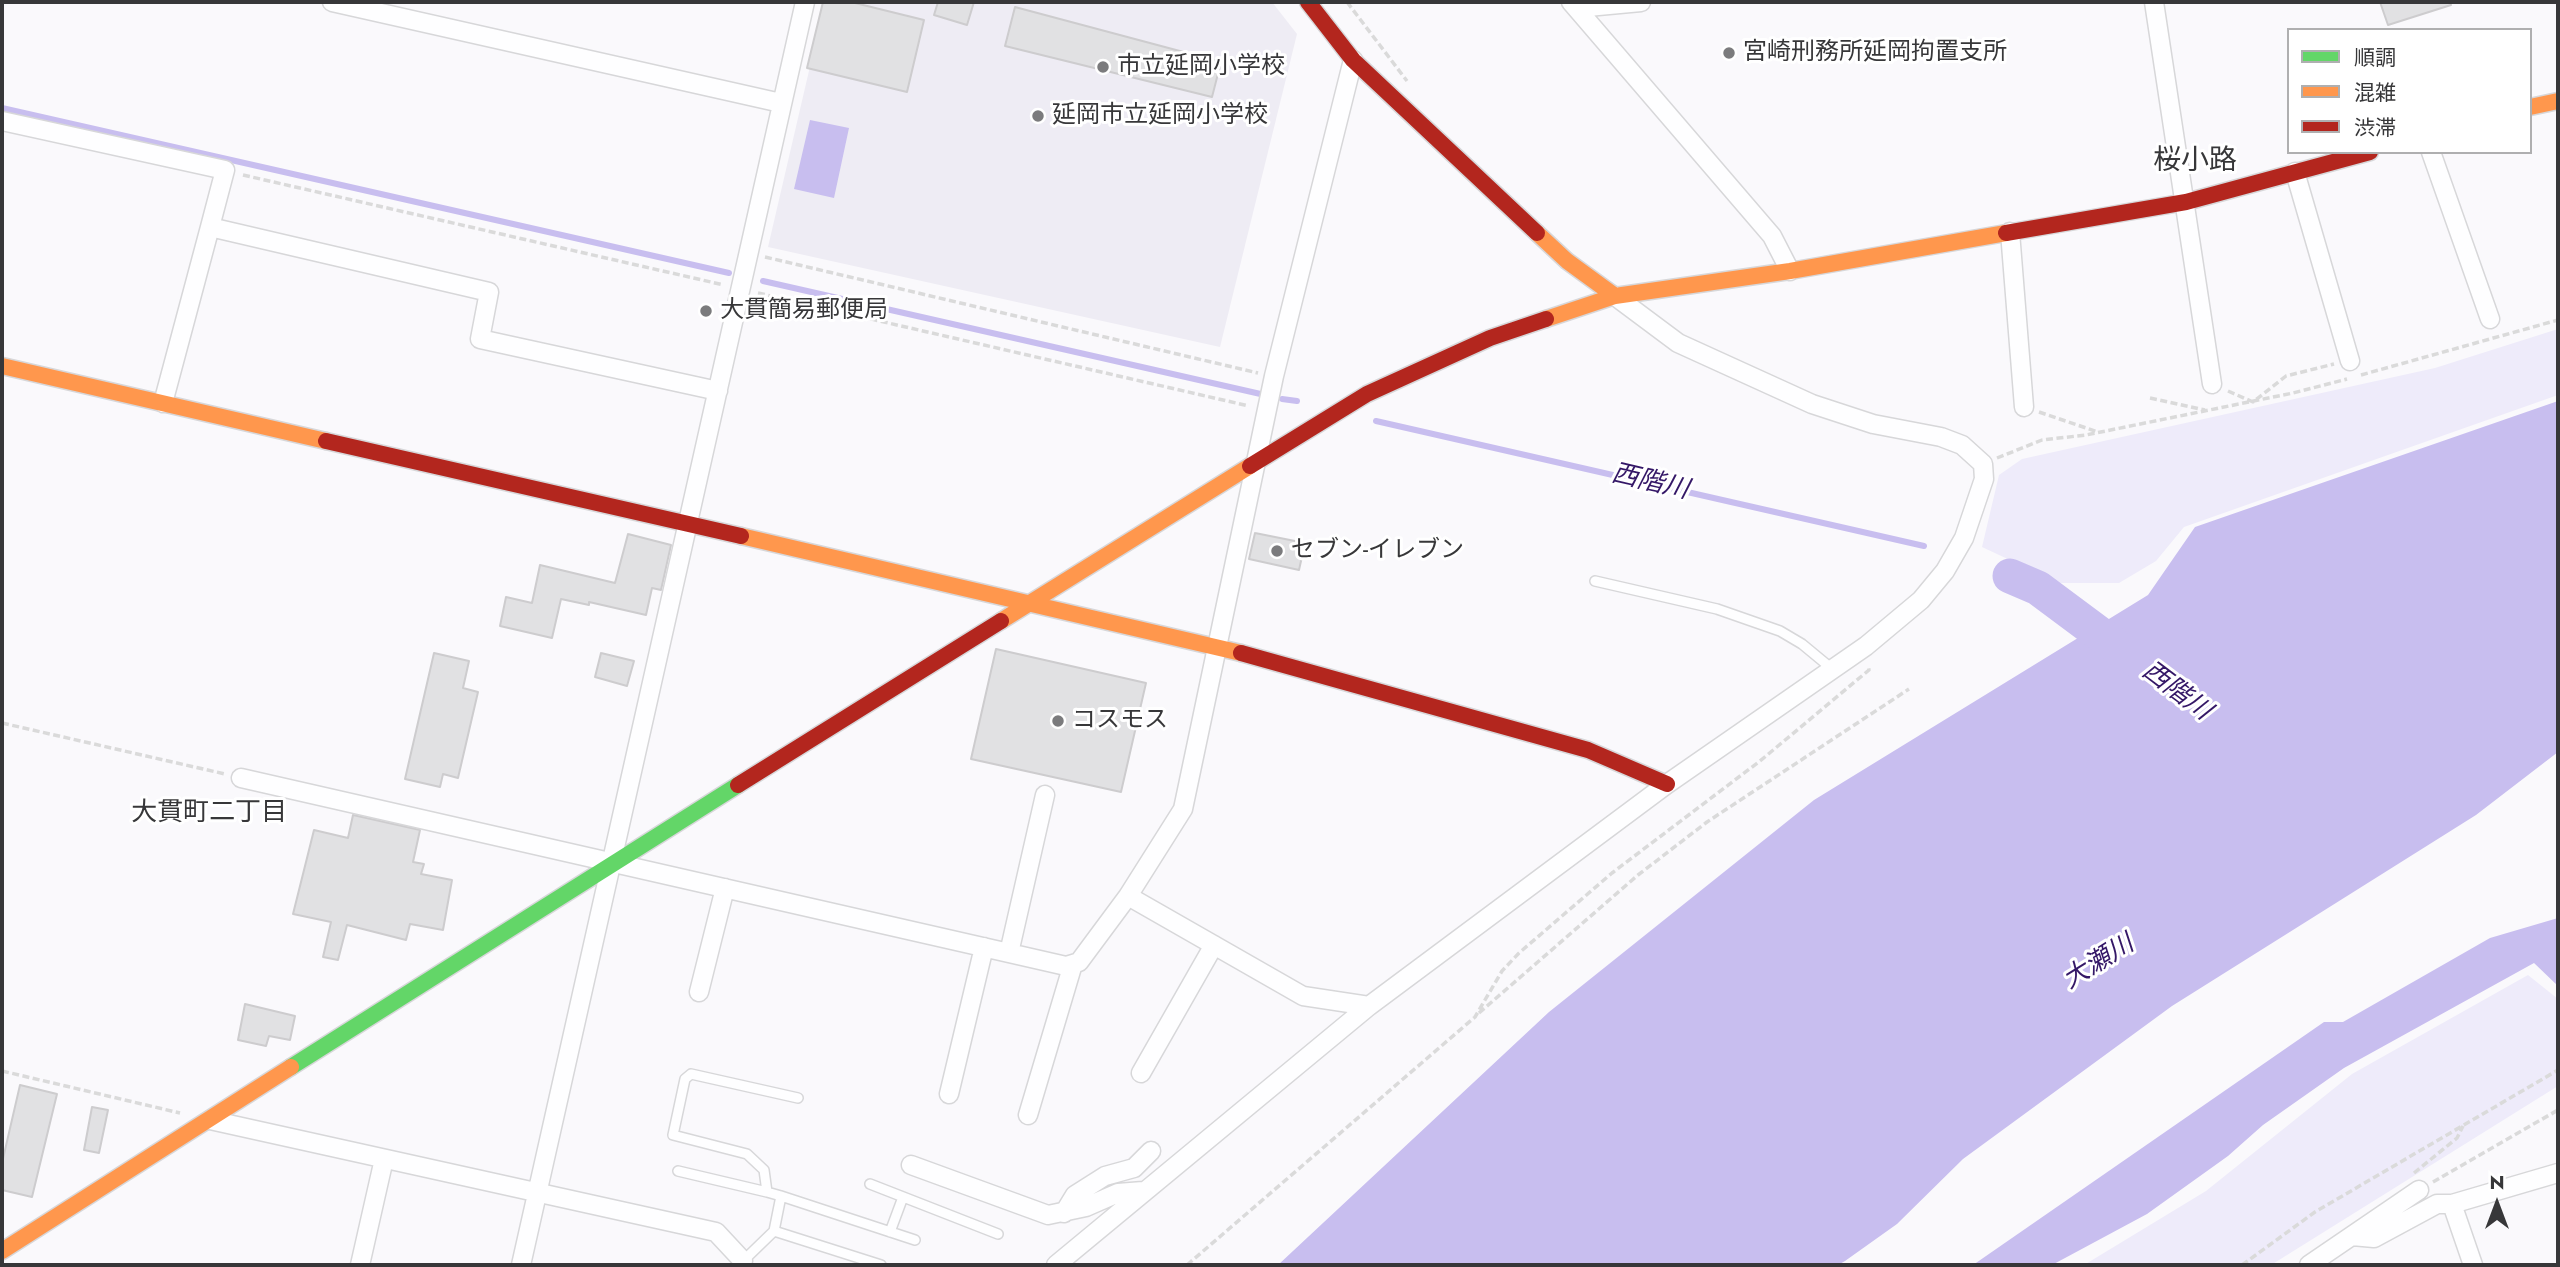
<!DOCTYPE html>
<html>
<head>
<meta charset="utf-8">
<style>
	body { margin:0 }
	#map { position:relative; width:2560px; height:1267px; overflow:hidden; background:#faf9fc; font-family:Jost,"Noto Sans JP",sans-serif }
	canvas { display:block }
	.frame { position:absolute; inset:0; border:4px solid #373739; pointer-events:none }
	.legend { position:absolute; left:2287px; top:28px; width:245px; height:126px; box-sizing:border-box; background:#fff; border:2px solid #afafb0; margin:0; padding:9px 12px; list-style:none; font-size:21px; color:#373739 }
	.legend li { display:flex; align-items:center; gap:14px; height:35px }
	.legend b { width:35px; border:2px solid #afafb0 }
	.north { position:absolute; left:2462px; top:1169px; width:70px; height:70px; -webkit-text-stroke:5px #fff; paint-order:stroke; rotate:0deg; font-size:19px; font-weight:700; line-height:28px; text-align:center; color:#373739 }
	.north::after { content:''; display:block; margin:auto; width:24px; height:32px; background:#373739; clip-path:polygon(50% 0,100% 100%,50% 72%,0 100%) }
</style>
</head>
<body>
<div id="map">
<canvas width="2560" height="1267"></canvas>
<div class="frame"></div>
<ul class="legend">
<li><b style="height:9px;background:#63d668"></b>順調</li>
<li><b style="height:9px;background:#ff974d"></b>混雑</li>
<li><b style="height:9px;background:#b3261e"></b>渋滞</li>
</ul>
<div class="north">N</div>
</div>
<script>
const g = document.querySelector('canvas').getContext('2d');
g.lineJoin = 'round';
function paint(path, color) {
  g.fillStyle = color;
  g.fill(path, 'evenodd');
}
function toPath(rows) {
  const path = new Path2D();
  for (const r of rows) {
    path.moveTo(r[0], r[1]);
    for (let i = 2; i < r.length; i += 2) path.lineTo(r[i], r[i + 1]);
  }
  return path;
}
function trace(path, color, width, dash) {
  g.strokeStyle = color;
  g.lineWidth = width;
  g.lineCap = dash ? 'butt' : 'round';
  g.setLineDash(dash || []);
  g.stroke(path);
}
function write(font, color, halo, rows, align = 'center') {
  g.font = font + ' Jost,"Noto Sans JP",sans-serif';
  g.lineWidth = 6;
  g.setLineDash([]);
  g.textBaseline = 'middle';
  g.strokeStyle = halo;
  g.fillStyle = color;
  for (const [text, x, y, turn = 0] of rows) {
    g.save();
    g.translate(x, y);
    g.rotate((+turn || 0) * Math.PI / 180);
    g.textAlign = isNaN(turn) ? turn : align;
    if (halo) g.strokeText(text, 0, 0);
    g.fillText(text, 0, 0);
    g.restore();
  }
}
paint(toPath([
	[825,2,1272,2,1297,34,1220,347,768,247]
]), '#eeecf4');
paint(toPath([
	[2558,329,2558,395,2184,527,2156,561,2119,583,2059,583,1982,547,1999,475,2022,459,2435,368],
	[2528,975,2558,999,2558,1086,2271,1265,2084,1265,2206,1191,2352,1074]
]), '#eeebfa');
paint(toPath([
	[810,120,849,128,834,198,794,189],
	[2558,401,2558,752,2476,815,2172,1006,1963,1159,1897,1224,1845,1261,1838,1265,1278,1265,1549,1012,1814,800,2148,595,2195,527],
	[2558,918,2558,986,2534,963,2344,1068,2263,1125,2228,1156,2147,1214,2052,1265,1973,1265,2324,1022,2343,1022,2490,938]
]), '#c8beef');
trace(toPath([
	[2,108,729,273],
	[763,281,1265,395],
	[1282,399,1297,401],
	[1376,421,1924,546]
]), '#c8beef', 6);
trace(toPath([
	[2010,576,2038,588,2132,658]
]), '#c8beef', 35);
const building = toPath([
	[823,2,851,2,924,20,907,92,807,68,823,2],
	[938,2,974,2,967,25,934,15,938,2],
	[2380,2,2450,2,2451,5,2388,25,2380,2],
	[1015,7,1221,62,1212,97,1005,46,1015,7],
	[1255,533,1305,543,1299,570,1249,559,1255,533],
	[628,534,671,545,661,590,652,588,646,615,589,602,589,605,561,599,552,638,500,626,506,597,532,603,540,565,615,583,628,534],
	[996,649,1146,683,1121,792,971,759,996,649],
	[434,653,469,661,463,688,478,692,458,778,443,774,440,787,405,779,434,653],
	[601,653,634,661,627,686,595,677,601,653],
	[353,815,420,830,413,862,424,864,421,874,452,880,443,930,410,924,406,940,347,925,338,960,323,957,331,922,293,914,314,830,348,838,353,815],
	[245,1004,295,1016,290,1040,269,1036,266,1046,238,1040,245,1004],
	[20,1085,57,1094,32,1197,2,1190,2,1163,20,1085],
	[92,1107,108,1110,99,1153,84,1150,92,1107]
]);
paint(building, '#e1e1e3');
trace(building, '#cdccce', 2);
const lane = toPath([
	[1595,581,1717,609,1780,631,1802,644,1831,668],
	[678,1171,767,1192],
	[870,1184,998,1234],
	[781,1196,767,1192,764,1170,747,1154,673,1135,685,1079,691,1074,798,1098],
	[774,1231,881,1265],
	[890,1232,903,1197],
	[742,1262,774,1231,781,1196,915,1240]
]);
const street = toPath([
	[332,2,781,103],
	[1571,2,1772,236,1790,271],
	[2154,2,2212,384],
	[1577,8,1641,2],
	[2,121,225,170,210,227,489,292,480,339,718,391],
	[2431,152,2490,319],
	[2295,172,2350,361],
	[2010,232,2024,407],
	[163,403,210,227],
	[241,778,1009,953,1066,966,1079,962,1128,896,1183,809,1274,376,1353,60],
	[1128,896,1303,996,1369,1006],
	[1009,953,1045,795],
	[699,992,725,888],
	[1141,1073,1214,945],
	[949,1094,984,947],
	[1028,1115,1073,964],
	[210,1120,716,1232,743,1261],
	[911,1165,1048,1215,1086,1207,1118,1193,1143,1191],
	[2452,1204,2558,1173],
	[1064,1213,1075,1195,1105,1176,1134,1168,1151,1151],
	[2352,1236,2374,1238,2437,1204,2452,1204,2473,1265],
	[360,1265,384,1159],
	[521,1265,805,2],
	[1056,1265,1369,1006,1667,784,1866,646,1921,600,1945,571,1964,538,1984,479,1983,464,1962,445,1941,437,1873,424,1812,404,1678,343,1615,296],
	[2309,1265,2419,1190]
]);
const fast = toPath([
	[291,1067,738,785]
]);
const slow = toPath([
	[2530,107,2558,101],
	[1537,233,1567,261,1615,296],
	[1546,319,1615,296,1790,271,2006,233],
	[2,366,326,441],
	[741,536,1241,653],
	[1001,621,1250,466],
	[2,1251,291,1067]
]);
const jam = toPath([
	[1308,2,1353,60,1537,233],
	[2006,233,2186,202,2370,152],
	[326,441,741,536],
	[1250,466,1367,394,1490,338,1546,319],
	[1241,653,1588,750,1667,784],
	[738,785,1001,621]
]);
trace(lane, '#d7d7d9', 12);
trace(street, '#d7d7d9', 21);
trace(fast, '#d7d7d9', 19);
trace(slow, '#d7d7d9', 19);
trace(jam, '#d7d7d9', 19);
trace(toPath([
	[1347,2,1407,81],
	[243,175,724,285],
	[765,257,1258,373],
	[758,293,1249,406],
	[2361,375,2558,320],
	[2228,391,2253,402,2286,376,2334,364],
	[2150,398,2205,410],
	[2039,412,2098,432],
	[1997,458,2042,440,2086,435,2293,393,2347,379],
	[2,723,225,774],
	[1479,1013,1638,875,1707,822,1909,689],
	[2,1071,180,1113],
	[2414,1173,2457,1138,2463,1126],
	[2433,1182,2558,1110],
	[1187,1265,1475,1017,1502,971,1519,953,1612,873,1760,761,1869,670,1868,665],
	[2242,1265,2315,1212,2558,1070]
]), '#dadada', 3.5, [7, 3.5]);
trace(lane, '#fefeff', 9);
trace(street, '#fefeff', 18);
trace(fast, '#63d668', 16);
trace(slow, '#ff974d', 16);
trace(jam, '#b3261e', 16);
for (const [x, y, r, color] of [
	[1729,53,7,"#7b7b7d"],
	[1103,67,7,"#7b7b7d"],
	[1038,116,7,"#7b7b7d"],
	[706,311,7,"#7b7b7d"],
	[1277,551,7,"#7b7b7d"],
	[1058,721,7,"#7b7b7d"]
]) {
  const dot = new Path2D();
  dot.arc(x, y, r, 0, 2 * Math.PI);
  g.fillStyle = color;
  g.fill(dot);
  trace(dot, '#fff', 2.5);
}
write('24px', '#373739', '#fff', [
	["宮崎刑務所延岡拘置支所",1743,53],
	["市立延岡小学校",1117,67],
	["延岡市立延岡小学校",1052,116],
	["大貫簡易郵便局",720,311],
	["セブン-イレブン",1291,551],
	["コスモス",1072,721]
], 'left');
write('italic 26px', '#341767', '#fff', [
	["西階川",1650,483,13],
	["西階川",2176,692,37],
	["大瀬川",2099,963,-32]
]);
write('26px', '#373739', '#fff', [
	["大貫町二丁目",209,814]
]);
write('28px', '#373739', '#fff', [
	["桜小路",2195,162]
]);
</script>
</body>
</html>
